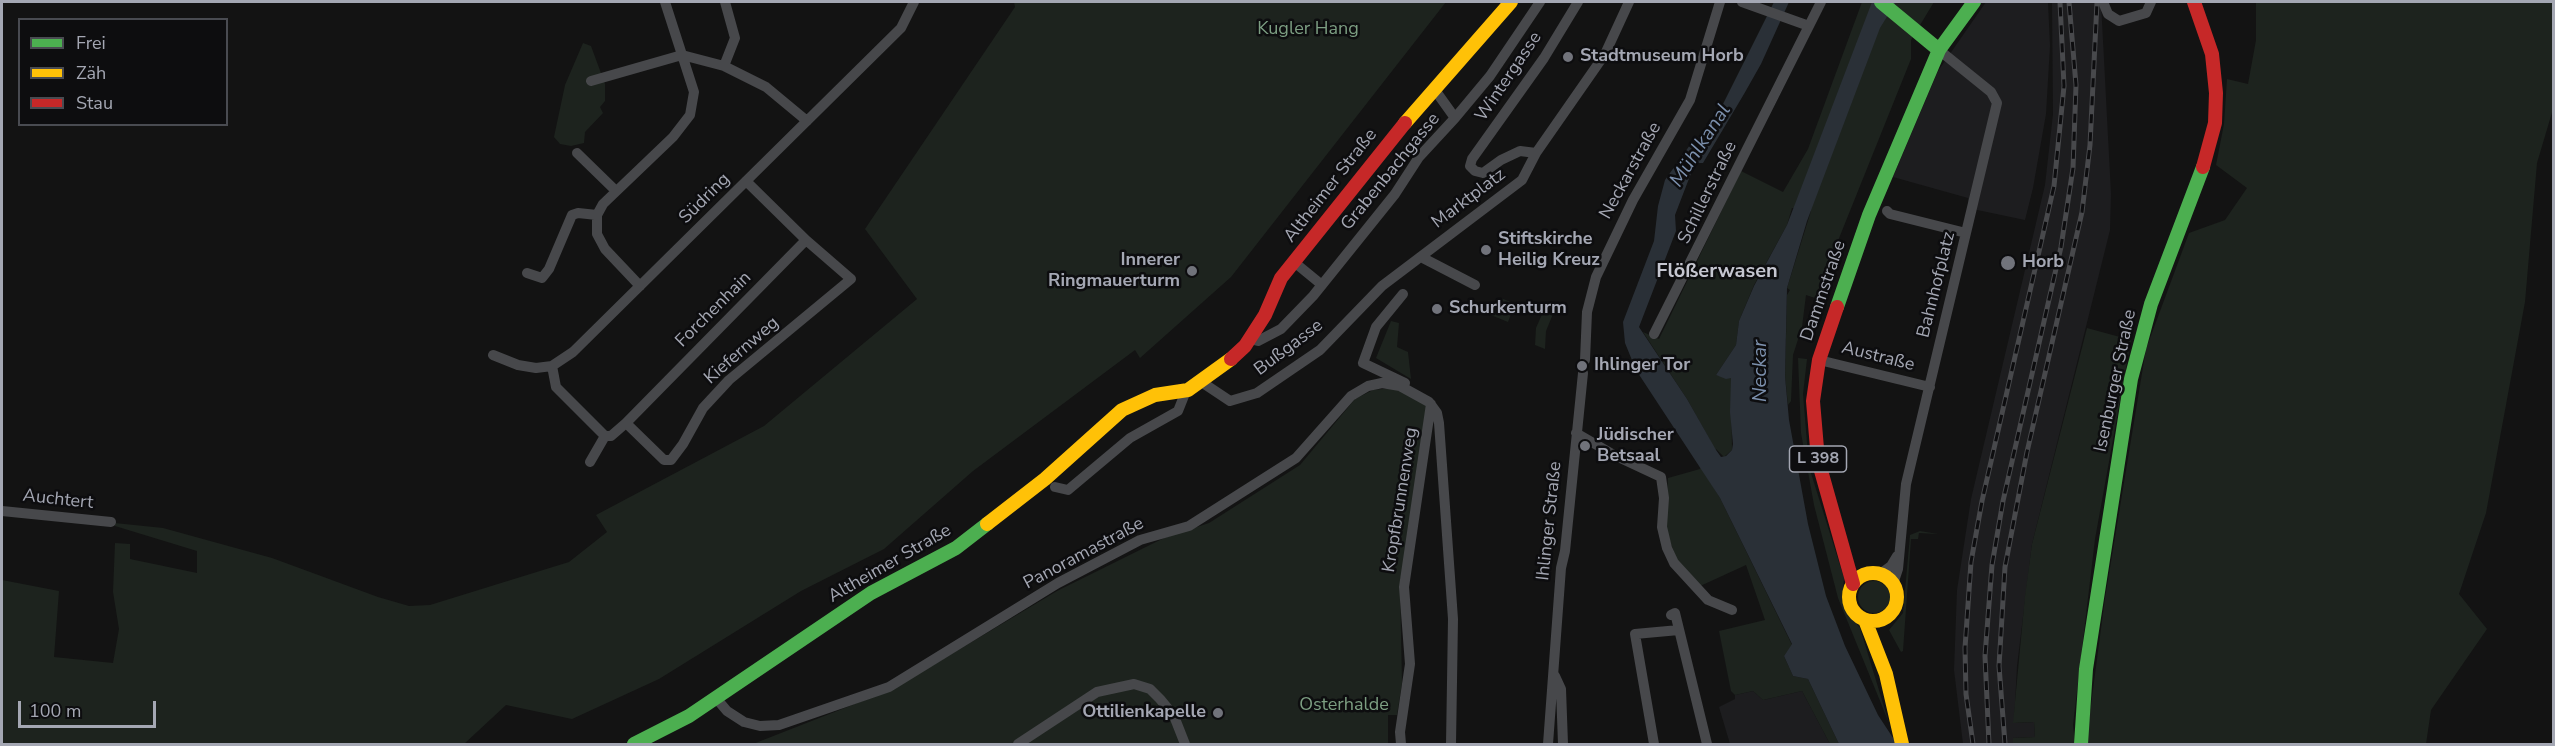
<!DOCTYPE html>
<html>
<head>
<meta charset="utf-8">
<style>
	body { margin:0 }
	#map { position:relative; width:2555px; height:746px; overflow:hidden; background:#131313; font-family:"Nunito Sans",sans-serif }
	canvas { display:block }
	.frame { position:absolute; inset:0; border:3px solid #a4a7b3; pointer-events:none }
	.legend { position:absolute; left:18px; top:18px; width:210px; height:108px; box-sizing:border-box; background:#0d0d0f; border:2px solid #494b51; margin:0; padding:8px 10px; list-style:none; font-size:18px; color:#a4a7b3 }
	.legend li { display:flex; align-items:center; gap:12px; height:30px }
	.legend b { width:30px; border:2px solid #494b51 }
	.scale { position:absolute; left:18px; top:701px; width:138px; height:27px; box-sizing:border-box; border:3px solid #a4a7b3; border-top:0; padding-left:8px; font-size:18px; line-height:21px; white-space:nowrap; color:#a4a7b3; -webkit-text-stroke:4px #0d0d0f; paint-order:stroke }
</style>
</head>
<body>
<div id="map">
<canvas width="2555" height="746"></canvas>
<div class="frame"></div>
<ul class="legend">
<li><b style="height:8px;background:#4caf50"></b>Frei</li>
<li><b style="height:8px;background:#ffc107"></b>Zäh</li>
<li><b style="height:8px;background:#c62828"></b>Stau</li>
</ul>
<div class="scale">100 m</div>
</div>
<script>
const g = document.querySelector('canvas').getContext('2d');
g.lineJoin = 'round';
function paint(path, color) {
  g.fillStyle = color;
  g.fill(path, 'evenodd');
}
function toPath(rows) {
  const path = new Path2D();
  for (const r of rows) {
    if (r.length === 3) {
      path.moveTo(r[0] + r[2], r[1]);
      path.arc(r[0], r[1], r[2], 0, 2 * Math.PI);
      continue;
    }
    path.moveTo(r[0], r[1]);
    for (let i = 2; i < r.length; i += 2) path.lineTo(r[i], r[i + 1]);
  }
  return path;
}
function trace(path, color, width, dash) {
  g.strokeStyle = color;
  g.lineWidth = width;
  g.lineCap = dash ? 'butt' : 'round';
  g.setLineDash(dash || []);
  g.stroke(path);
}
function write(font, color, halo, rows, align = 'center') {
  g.font = font + ' "Nunito Sans",sans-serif';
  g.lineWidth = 5;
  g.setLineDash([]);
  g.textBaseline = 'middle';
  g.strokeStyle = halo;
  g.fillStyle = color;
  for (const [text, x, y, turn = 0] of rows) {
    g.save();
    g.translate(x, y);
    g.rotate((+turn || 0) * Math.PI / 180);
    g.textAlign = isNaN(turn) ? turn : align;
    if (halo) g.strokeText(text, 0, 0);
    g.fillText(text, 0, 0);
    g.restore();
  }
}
paint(toPath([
	[1986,2,2048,2,2050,46,2046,114,2033,188,2025,220,1968,208,1968,198,1893,177,1938,71],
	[2052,2,2101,2,2111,194,2110,230,2032,544,2017,666,2014,723,2034,722,2035,737,2013,738,2013,744,1963,744,1954,670,1957,590,1971,499,2045,185,2053,114],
	[1753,691,1763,700,1802,691,1830,744,1730,744,1719,707,1735,699,1735,695]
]), '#1d1d1f');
paint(toPath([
	[1014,2,1446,2,1231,277,1140,358,1135,350,973,471,884,549,801,591,659,679,572,719,506,705,464,744,3,744,2,580,59,591,54,657,113,663,119,629,113,592,115,543,130,544,130,559,197,573,197,551,115,526,115,523,163,528,272,558,378,597,409,606,430,605,569,562,607,532,596,515,764,426,917,299,865,229,1015,7],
	[1862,2,1934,2,1911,40,1911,59,1815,298,1806,295,1802,327,1793,355,1791,401,1788,405,1785,376,1787,295,1790,290,1787,288,1811,211,1792,208,1787,225,1754,285,1739,321,1736,345,1716,375,1731,378,1732,450,1724,457,1716,449,1704,472,1720,498,1792,645,1784,656,1793,676,1808,679,1839,744,1830,744,1802,691,1763,700,1753,691,1735,695,1731,691,1719,631,1765,620,1746,565,1698,587,1677,560,1665,528,1668,478,1700,469,1710,440,1687,399,1643,332,1659,339,1741,171,1783,192,1808,149],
	[2256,2,2553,2,2553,109,2537,163,2525,302,2486,513,2459,594,2487,629,2431,710,2426,744,2088,744,2088,728,2105,598,2146,349,2189,233,2225,220,2247,188,2216,165,2224,124,2227,79,2248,84,2256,40],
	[583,43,591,46,605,84,605,101,600,107,603,113,585,132,584,143,571,146,560,144,554,137,565,85],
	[1501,298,1515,304,1508,322,1481,311,1485,302,1497,307],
	[1543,312,1553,314,1546,331,1545,349,1535,345,1536,328],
	[1391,321,1399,323,1397,347,1408,352,1411,379,1376,358],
	[2087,328,2131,340,2095,539,2073,725,2075,744,2013,744,2013,738,2035,737,2034,722,2013,723,2025,596,2032,544],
	[1798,358,1807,359,1803,394,1809,467,1844,578,1842,600,1847,612,1860,628,1889,723,1838,598,1814,505,1801,433],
	[1402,387,1434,409,1400,582,1402,683,1397,715,1388,715,1388,744,753,744,893,689,1057,591,1164,538,1209,523,1300,465,1355,399,1373,390],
	[1920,531,1938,534,1919,533,1918,539,1911,539,1903,651,1901,652,1889,630,1903,613,1910,535],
	[1874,597,16]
]), '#1d231e');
paint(toPath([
	[1774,2,1789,2,1761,64,1744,94,1703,163,1695,163,1675,215,1676,231,1639,327,1687,399,1716,450,1721,457,1726,456,1732,450,1733,444,1730,412,1731,378,1726,379,1716,375,1736,345,1739,321,1754,286,1787,225,1872,2,1896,2,1880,28,1807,221,1787,288,1785,376,1789,420,1808,524,1826,596,1845,646,1878,715,1897,744,1839,744,1808,679,1793,676,1784,656,1792,644,1720,498,1636,370,1625,343,1623,322,1654,241,1658,206,1665,180,1690,145,1714,122]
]), '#2a3037');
trace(toPath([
	[1742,2,1809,26],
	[2103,2,2108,14,2119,21,2146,13,2151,2],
	[724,66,735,38,725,2],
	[591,81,682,55,724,66,766,87,807,121],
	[1435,90,1455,118],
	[577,153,616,191],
	[1536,153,1520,151,1501,160,1483,173,1475,171,1470,166,1472,159,1544,58,1578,2],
	[1887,211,1890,214,1966,233],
	[1421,257,1475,285],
	[1294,262,1322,285],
	[527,273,542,278,549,269,572,215,578,213,597,215],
	[640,286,605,249,597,234,597,215,603,204,673,137,690,115,694,92,665,2],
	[1403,294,1376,327,1363,363,1405,383],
	[1654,334,1821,2],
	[1250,339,1258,341,1281,329,1313,296,1395,194,1419,157,1455,118,1490,76,1540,2],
	[493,355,518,365,536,368,552,366,573,352,901,28,914,2],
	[1585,360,1587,312,1596,277,1633,200,1690,100,1720,2],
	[1819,360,1930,387],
	[552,366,556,387,605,436],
	[1203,383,1230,401,1257,393,1320,350,1382,286,1522,180,1536,153,1605,54,1629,2],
	[626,423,664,460,671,460,683,444,703,408,729,380,851,279,806,240],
	[1576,433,1614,455,1661,477,1664,498,1662,527,1667,548,1674,563,1708,600,1732,610],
	[590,462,605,436,611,436,626,423,806,240,746,181],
	[1055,487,1068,490,1130,438,1178,411,1186,391],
	[2,511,111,522],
	[1880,574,1891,566,1897,556],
	[1893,584,1898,569,1906,484,1997,103,1991,92,1939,50],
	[1671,615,1675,613,1707,744],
	[1555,676,1561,689,1563,744],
	[716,698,727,711,744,722,760,726,779,725,889,687,1058,583,1140,540,1189,526,1296,458,1351,396,1368,386,1382,383,1400,386,1429,402,1437,413,1439,423,1453,619,1451,744],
	[1018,744,1097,692,1134,684,1150,689,1160,699,1174,716,1185,744],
	[1401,744,1400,732,1410,664,1404,587,1431,404],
	[1548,744,1561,568,1565,551,1583,373],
	[1654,744,1635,634,1679,630]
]), '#47484b', 10);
trace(toPath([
	[1881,2,1939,50],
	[1837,307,1869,215,1939,50,1974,2],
	[634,744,689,716,871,593,956,548,987,524],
	[2081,744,2086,669,2131,379,2151,304,2203,167]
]), '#4caf50', 14);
trace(toPath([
	[1405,123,1511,2],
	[987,524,1045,479,1122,410,1155,395,1188,390,1231,359],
	[1873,597,24],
	[1865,620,1886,674,1902,744]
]), '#ffc107', 14);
trace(toPath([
	[2194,2,2212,54,2216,93,2215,123,2203,167],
	[1837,307,1819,360,1813,401,1818,460,1853,584],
	[1231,359,1245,346,1265,315,1281,278,1405,123]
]), '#c62828', 14);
const rail = toPath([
	[1973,744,1966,694,1965,648,1971,562,1982,501,2054,186,2064,86,2060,2],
	[1989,744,1985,656,1992,565,2003,501,2061,247,2073,168,2076,85,2069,2],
	[2005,744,1999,666,2005,567,2027,452,2082,212,2090,145,2097,2]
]);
trace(rail, '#48494c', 5);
trace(rail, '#0d0d0f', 3, [9]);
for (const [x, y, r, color] of [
	[1568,57,6,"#71737b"],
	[1486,250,6,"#71737b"],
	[2008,263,8,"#71737b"],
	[1192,271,6,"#71737b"],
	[1437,309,6,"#71737b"],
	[1582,366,6,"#71737b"],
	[1585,446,6,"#71737b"],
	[1218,713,6,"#71737b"]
]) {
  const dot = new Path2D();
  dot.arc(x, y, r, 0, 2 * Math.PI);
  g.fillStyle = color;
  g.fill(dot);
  trace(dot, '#0d0d0f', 2);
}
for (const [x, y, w] of [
	[1818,459,57]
]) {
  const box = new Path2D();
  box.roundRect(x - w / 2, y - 13, w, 26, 4.5);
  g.fillStyle = '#0d0d0f';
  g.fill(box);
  trace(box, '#a4a7b3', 1.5);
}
write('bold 16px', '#a4a7b3', null, [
	["L 398",1818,459]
]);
write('18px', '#7c9e82', '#0d0d0f', [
	["Kugler Hang",1308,30],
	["Osterhalde",1344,706]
]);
write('bold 18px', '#a4a7b3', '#0d0d0f', [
	["Stadtmuseum Horb",1580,57],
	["Stiftskirche",1498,240],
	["Heilig Kreuz",1498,261],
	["Innerer",1180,261,"right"],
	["Ringmauerturm",1180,282,"right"],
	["Horb",2022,263],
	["Schurkenturm",1449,309],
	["Ihlinger Tor",1594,366],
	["Jüdischer",1597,436],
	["Betsaal",1597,457],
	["Ottilienkapelle",1206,713,"right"]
], 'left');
write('18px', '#a4a7b3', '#0d0d0f', [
	["Wintergasse",1509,77,-56],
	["Neckarstraße",1631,171,-61],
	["Grabenbachgasse",1391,172,-51],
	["Altheimer Straße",1331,186,-52],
	["Schillerstraße",1708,193,-64],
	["Südring",705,199,-45],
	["Marktplatz",1469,199,-37],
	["Bahnhofplatz",1937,285,-76],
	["Dammstraße",1824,291,-71],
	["Forchenhain",714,310,-45],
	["Bußgasse",1289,348,-37],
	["Kiefernweg",742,351,-41],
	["Austraße",1878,357,14],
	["Isenburger Straße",2116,381,-78],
	["Auchtert",58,500,6],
	["Kropfbrunnenweg",1401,500,-81],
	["Ihlinger Straße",1550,521,-84],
	["Panoramastraße",1084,554,-28],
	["Altheimer Straße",890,564,-30]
]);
write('italic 20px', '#7c90ad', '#0d0d0f', [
	["Mühlkanal",1701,146,-57],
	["Neckar",1761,371,-90]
]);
write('bold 20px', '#c5c6d0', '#0d0d0f', [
	["Flößerwasen",1717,272]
]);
</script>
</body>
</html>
